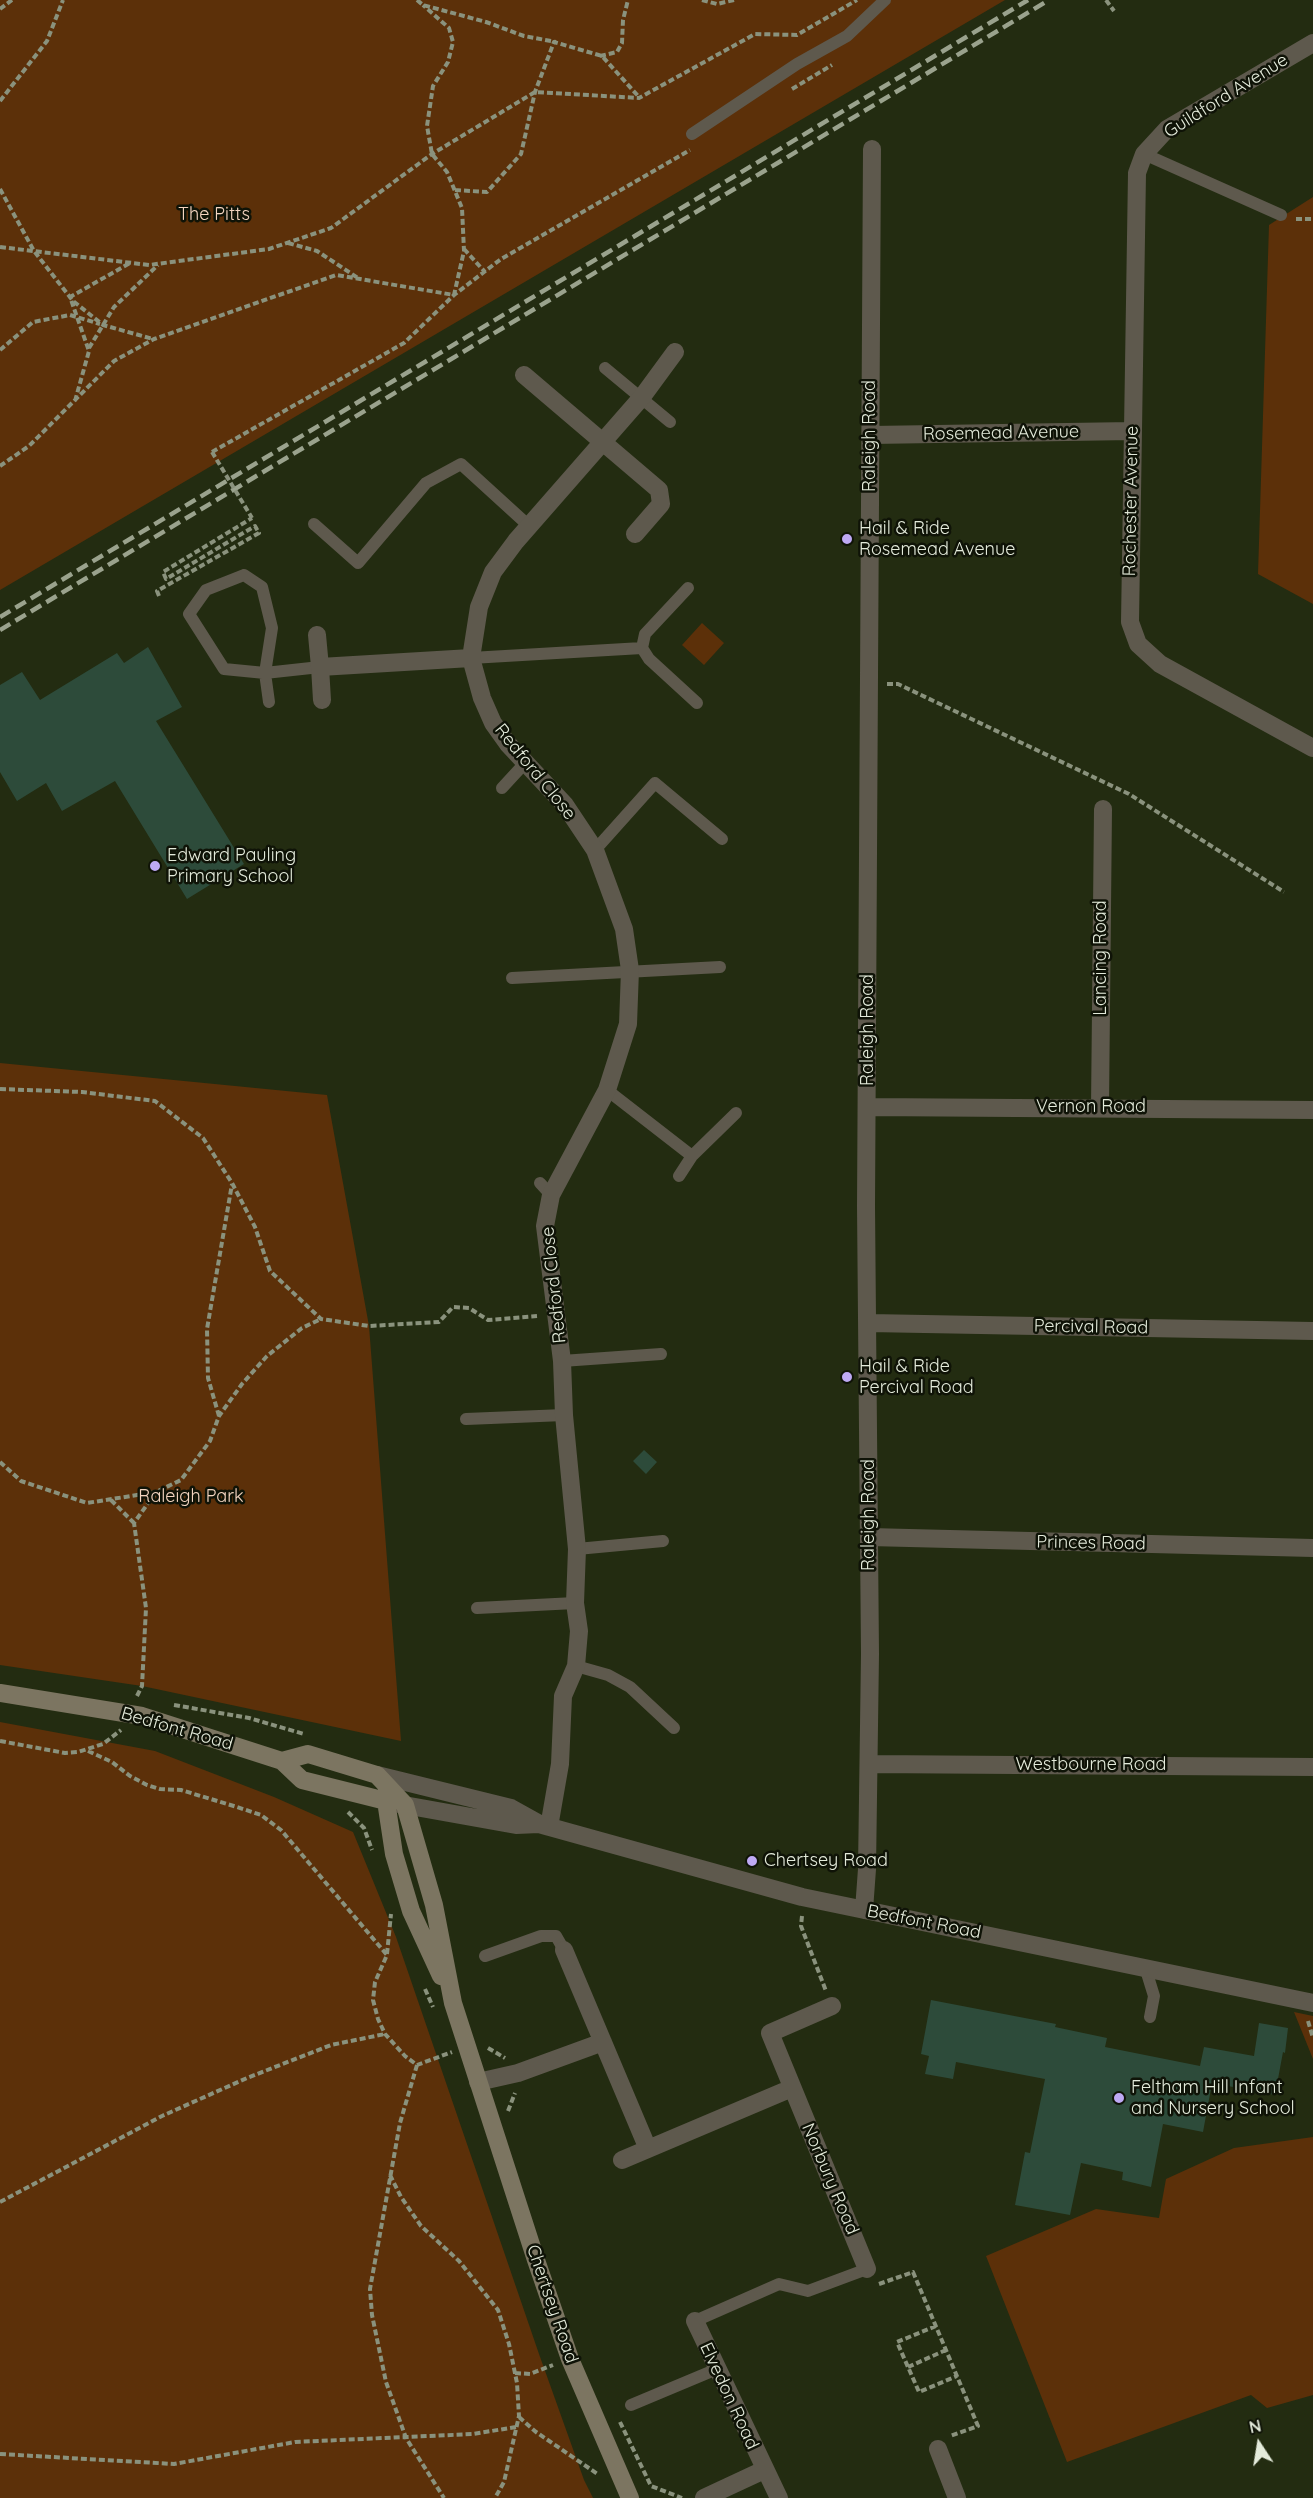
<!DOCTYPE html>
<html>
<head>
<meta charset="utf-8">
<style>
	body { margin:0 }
	#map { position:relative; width:1313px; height:2498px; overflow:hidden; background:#232c11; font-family:Quicksand,sans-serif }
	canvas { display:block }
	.north { position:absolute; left:1229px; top:2414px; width:60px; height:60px; -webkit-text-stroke:4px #0f1307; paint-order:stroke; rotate:348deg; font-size:16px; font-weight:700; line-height:24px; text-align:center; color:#e4ebdb }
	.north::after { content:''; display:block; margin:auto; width:21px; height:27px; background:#e4ebdb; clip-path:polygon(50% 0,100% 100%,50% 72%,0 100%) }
</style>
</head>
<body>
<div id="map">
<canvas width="1313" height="2498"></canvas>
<div class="north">N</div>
</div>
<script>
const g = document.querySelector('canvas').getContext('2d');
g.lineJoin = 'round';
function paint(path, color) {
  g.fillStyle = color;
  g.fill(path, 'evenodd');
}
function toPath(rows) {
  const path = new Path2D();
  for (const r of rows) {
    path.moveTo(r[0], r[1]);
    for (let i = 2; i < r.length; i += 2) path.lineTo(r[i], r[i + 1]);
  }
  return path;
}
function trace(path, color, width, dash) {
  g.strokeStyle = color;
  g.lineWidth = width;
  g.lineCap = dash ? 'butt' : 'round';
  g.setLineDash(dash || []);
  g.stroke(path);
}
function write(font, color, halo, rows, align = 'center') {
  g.font = font + ' Quicksand,sans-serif';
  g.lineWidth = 5;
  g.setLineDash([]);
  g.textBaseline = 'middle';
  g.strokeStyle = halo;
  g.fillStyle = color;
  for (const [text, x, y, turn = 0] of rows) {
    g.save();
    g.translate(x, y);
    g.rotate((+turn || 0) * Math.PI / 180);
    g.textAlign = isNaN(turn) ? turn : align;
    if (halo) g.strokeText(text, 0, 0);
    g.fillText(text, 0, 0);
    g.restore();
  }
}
paint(toPath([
	[0,0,1005,0,0,590],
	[1313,197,1313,604,1258,574,1269,225],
	[702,623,724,643,704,665,682,645],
	[0,1063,327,1095,369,1326,401,1741,142,1686,0,1665],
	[0,1722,155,1751,274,1797,353,1832,396,1937,539,2354,584,2480,593,2498,0,2498],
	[1294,2012,1313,2016,1313,2059],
	[1313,2137,1313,2395,1267,2408,1251,2395,1067,2462,986,2256,1096,2209,1159,2218,1166,2179,1234,2148]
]), '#5c3009');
paint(toPath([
	[148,647,182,707,156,721,244,864,187,899,115,781,62,811,46,783,17,801,0,772,0,685,22,672,40,700,117,653,124,663],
	[644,1450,657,1462,646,1474,633,1461],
	[931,2000,1056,2024,1055,2027,1107,2038,1105,2047,1200,2066,1204,2047,1254,2056,1259,2023,1288,2028,1285,2053,1283,2052,1275,2095,1212,2083,1203,2132,1163,2124,1151,2187,1122,2180,1123,2172,1081,2163,1070,2215,1015,2205,1025,2152,1030,2153,1045,2079,956,2062,953,2079,925,2074,929,2056,921,2054]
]), '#2d4b3a');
trace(toPath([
	[417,0,423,5,486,22,524,36,556,42],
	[702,0,717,4,734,0],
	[1106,0,1114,11],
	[0,9,12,0],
	[600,56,617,52,622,43,623,20,628,0],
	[792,89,832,65],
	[0,101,47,41,63,0],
	[0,189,34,251,73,301,103,325,153,339],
	[455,190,487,192,521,154,535,92,554,42,602,56,639,97],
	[1296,219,1313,219],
	[288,243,317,251,358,278],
	[0,247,149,265,269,249,331,228,432,154,535,92,639,98,755,34,797,35,857,0],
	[464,249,485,272],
	[89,348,114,307,158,265],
	[0,350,33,322,70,315,100,324],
	[75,401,89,351,70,297,130,263],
	[212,452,404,343,454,295,501,259,690,150],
	[0,466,29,446,114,361,154,339,336,275,454,295,464,251,462,208,447,172,432,154,427,126,433,86,448,62,453,42,449,28,423,5],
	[159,596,157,591,259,533,255,526,166,579,163,572,252,518],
	[887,684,898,684,1129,794,1284,892],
	[0,1089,82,1092,155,1101,203,1138,232,1183,255,1227,270,1271,321,1319,369,1326,439,1322,453,1307,469,1308,488,1320,537,1316],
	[219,1416,208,1378,207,1329,232,1184],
	[0,1462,21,1481,87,1503,156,1492],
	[111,1500,134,1523],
	[137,1696,142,1686,146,1608,134,1523,156,1492,181,1480,210,1441,219,1416,242,1384,267,1356,302,1328,321,1319],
	[174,1705,249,1718,304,1734],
	[0,1741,65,1753,78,1752,103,1744,121,1730],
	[88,1751,112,1762,130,1776,147,1785,160,1789,181,1790,237,1807,261,1815,281,1830,387,1955,375,1982,373,2000,378,2019,385,2034,405,2056,417,2065,452,2052],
	[348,1812,364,1828,372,1850],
	[802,1916,801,1926,826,1991],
	[387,1954,391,1914],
	[425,1989,433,2007],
	[1308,2021,1313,2038],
	[488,2048,505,2058],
	[417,2065,400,2123,370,2289,372,2315,386,2382,406,2438,444,2498],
	[508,2111,515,2093],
	[390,2175,401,2197,421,2226,459,2261,498,2310,509,2344,517,2383,519,2416,504,2482,495,2498],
	[0,2202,162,2116,247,2078,331,2045,385,2034],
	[879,2284,913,2272,978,2426,950,2436],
	[936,2326,897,2342,919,2392,957,2376],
	[908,2367,946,2350],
	[515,2373,530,2374,553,2365],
	[519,2417,536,2432,599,2475],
	[620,2422,651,2486,682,2498],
	[0,2454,174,2464,295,2442,473,2434,516,2427]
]), '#8a927d', 4, [6, 3]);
trace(toPath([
	[692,134,797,64,847,36,885,0],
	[1144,154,1281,215],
	[605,368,670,422],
	[314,524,358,563,426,483,461,464,529,526],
	[244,575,262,587,272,628,265,673,224,669,189,614,206,590,244,575],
	[642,648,649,659,697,703],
	[471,658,642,648,645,634,688,588],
	[269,702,265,673,320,667],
	[502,788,525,763],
	[595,850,655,783,722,839],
	[512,978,720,967],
	[607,1090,692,1156,736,1113],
	[679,1176,692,1156],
	[540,1183,551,1195],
	[562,1361,661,1354],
	[466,1419,564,1415],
	[577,1549,663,1541],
	[477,1608,575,1603],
	[576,1666,608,1675,630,1687,674,1728],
	[485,1956,541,1936,556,1936,564,1950],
	[1146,1970,1154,1996,1150,2017],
	[695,2321,779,2284,808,2291,867,2269],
	[631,2405,717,2369]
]), '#5e594d', 12);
trace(toPath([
	[1313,43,1167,129,1144,154,1137,173,1130,622,1138,644,1160,664,1313,748],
	[524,375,659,490,661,504,635,534],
	[871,435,1132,431],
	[317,635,320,667],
	[322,700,320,667,471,658],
	[868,1107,1313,1110],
	[1100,1107,1103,809],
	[869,1323,1313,1331],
	[869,1537,1313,1548],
	[869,1764,1313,1767],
	[377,1775,511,1808,538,1823],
	[393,1803,516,1825,539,1824,802,1897,1313,2003],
	[549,1827,560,1764,563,1696,576,1666,579,1631,575,1603,577,1549,564,1415,562,1361,545,1226,551,1195,607,1090,628,1024,630,970,624,929,595,850,565,805,508,744,493,723,482,698,471,658,479,607,493,572,516,541,642,397,675,352],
	[864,1910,867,1869,870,1654,866,1206,872,149],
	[564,1950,648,2149,792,2088],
	[832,2006,770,2033,867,2269],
	[478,2082,518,2073,603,2042],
	[622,2160,648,2149],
	[695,2321,779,2498],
	[938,2449,957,2498],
	[704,2498,764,2470]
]), '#5e594d', 18);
trace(toPath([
	[0,1693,142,1716,282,1761,302,1780,386,1801,394,1854,411,1911,441,1976],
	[282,1761,308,1754,377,1775,405,1805,434,1905,453,2003,536,2260,570,2359,630,2498]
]), '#7c7561', 18);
trace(toPath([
	[0,617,1028,0],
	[0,630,1049,0]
]), '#9aa28d', 4.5, [12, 6]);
trace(toPath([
	[212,452,252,518]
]), '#8a927d', 4, [6, 3]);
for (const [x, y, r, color] of [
	[847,539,6,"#bea9f4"],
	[155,866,6,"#bea9f4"],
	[847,1377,6,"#bea9f4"],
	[752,1861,6,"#bea9f4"],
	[1119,2098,6,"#bea9f4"]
]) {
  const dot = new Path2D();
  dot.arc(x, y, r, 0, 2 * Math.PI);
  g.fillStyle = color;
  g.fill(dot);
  trace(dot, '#0f1307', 2);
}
write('18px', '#e4ebdb', '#0f1307', [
	["Guildford Avenue",1226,96,-32],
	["Rosemead Avenue",1001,433,-1],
	["Raleigh Road",870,436,-90],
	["Rochester Avenue",1131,501,-89],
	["Redford Close",535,772,51],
	["Lancing Road",1101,958,-90],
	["Raleigh Road",868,1030,-90],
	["Vernon Road",1091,1107],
	["Redford Close",554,1285,-96],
	["Percival Road",1091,1327,1],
	["Raleigh Road",869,1515,-90],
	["Princes Road",1091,1543,1],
	["Bedfont Road",177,1729,16],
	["Westbourne Road",1091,1765],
	["Bedfont Road",924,1922,11],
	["Norbury Road",830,2179,67],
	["Chertsey Road",552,2304,71],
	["Elvedon Road",729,2396,65]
]);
write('18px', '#f4d5c0', '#0f1307', [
	["The Pitts",214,215],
	["Raleigh Park",191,1497]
]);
write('18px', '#e4ebdb', '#0f1307', [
	["Hail & Ride",859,529],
	["Rosemead Avenue",859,550],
	["Edward Pauling",167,856],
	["Primary School",167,877],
	["Hail & Ride",859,1367],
	["Percival Road",859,1388],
	["Chertsey Road",764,1861],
	["Feltham Hill Infant",1131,2088],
	["and Nursery School",1131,2109]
], 'left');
</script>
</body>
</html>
